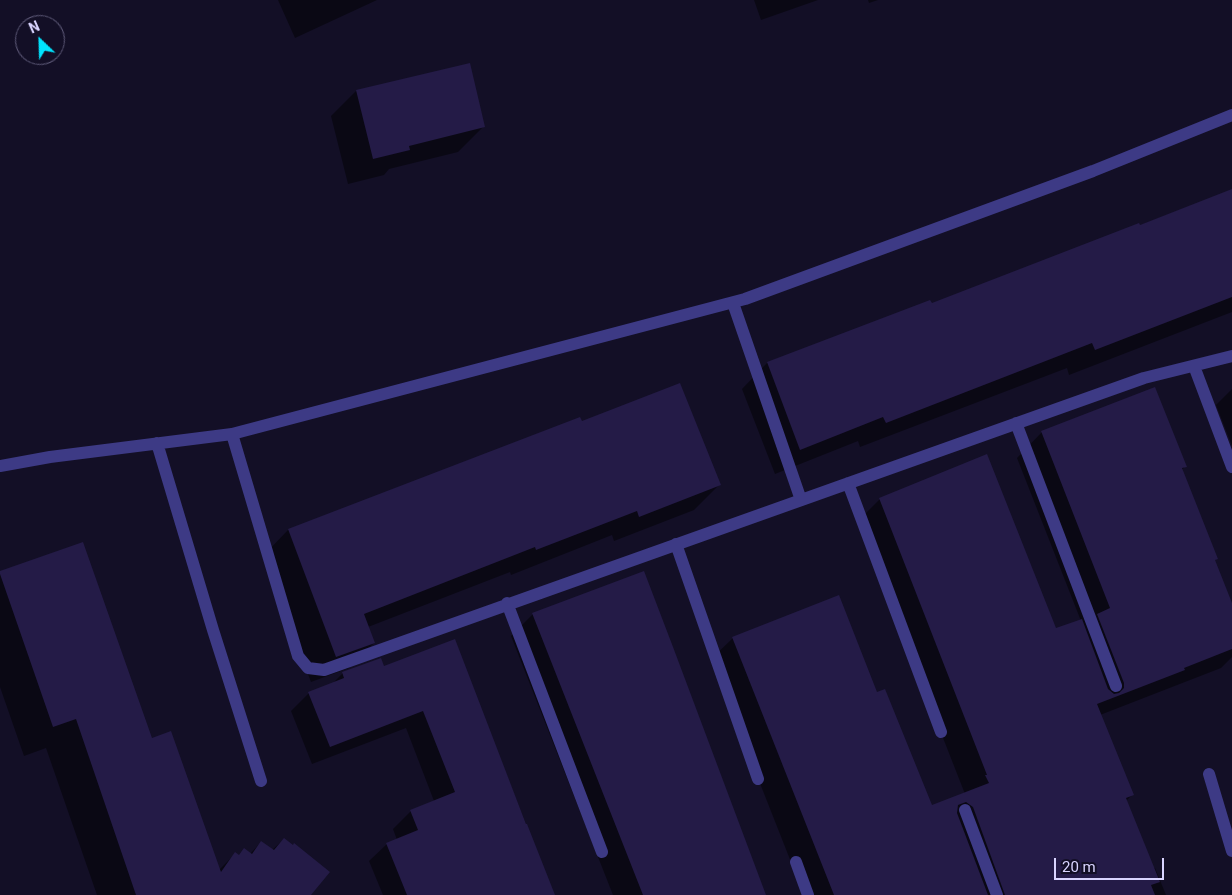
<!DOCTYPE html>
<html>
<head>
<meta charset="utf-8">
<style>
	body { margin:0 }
	#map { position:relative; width:1232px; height:895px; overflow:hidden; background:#130f26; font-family:Roboto,sans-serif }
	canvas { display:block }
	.north { position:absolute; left:15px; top:15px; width:50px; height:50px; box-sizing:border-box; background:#130f26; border:1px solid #625e7d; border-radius:50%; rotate:336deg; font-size:14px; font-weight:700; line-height:20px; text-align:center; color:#d9d4ff }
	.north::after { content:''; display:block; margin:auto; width:18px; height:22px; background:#00e5ff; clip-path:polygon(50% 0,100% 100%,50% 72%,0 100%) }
	.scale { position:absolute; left:1054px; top:858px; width:110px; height:22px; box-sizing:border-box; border:2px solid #d9d4ff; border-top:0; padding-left:6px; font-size:15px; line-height:18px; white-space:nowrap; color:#d9d4ff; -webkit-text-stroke:4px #130f26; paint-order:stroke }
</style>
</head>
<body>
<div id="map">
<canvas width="1232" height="895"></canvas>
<div class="north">N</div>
<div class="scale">20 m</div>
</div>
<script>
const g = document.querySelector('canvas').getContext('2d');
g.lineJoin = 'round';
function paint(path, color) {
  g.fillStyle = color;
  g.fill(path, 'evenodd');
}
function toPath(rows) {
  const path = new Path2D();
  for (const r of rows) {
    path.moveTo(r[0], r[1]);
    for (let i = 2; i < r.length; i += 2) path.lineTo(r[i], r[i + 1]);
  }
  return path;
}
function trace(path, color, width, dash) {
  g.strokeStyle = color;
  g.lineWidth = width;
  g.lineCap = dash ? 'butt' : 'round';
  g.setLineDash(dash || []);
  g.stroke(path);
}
paint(toPath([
	[278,0,377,0,295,38],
	[754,0,818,0,761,20],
	[868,0,878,0,869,3],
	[356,91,483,127,458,152,389,169,384,175,348,184,331,116],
	[1232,190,1232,312,1069,375,1067,368,860,447,858,441,775,474,742,389,767,363,930,302,931,305],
	[1232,389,1232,446,1216,405],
	[580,419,581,423,719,485,694,510,614,541,612,535,511,575,510,572,368,627,374,643,349,668,311,682,263,556,288,530],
	[1042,432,1185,466,1182,470,1217,558,1214,561,1232,607,1232,657,1221,668,1100,715,1132,795,1126,801,1153,868,1155,868,1166,895,804,895,711,659,733,638,877,694,931,807,965,794,858,521,880,499,1056,630,1081,621,1017,458],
	[0,573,151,740,219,870,235,854,238,856,250,854,261,842,272,850,284,839,309,895,97,895,46,748,24,756,0,687],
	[533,614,764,895,613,895,511,636],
	[454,641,554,895,383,895,369,861,387,844,397,840,393,829,411,811,434,801,406,728,312,764,291,711,309,693,331,685,343,673,384,668]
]), '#0007');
paint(toPath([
	[470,63,485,127,409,146,410,150,373,159,356,90],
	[1232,189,1232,297,1095,350,1092,343,886,423,883,417,800,450,767,362,930,300,932,303,1139,223,1140,225],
	[680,383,721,485,639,517,637,511,536,550,535,547,364,614,375,643,336,657,288,529,580,417,582,421],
	[1155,387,1187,467,1182,468,1218,559,1215,560,1232,603,1232,649,1184,668,1185,670,1097,704,1134,795,1126,798,1160,882,1151,885,1155,895,1005,895,973,807,966,802,958,805,957,813,988,895,834,895,732,637,839,595,877,692,885,689,932,805,989,783,985,775,987,775,879,498,987,454,1056,628,1082,619,1108,689,1114,694,1119,693,1124,688,1124,683,1097,614,1110,608,1041,431],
	[83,542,152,738,171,731,221,872,235,852,239,855,244,848,252,854,261,841,274,850,284,838,293,845,294,843,330,872,311,895,136,895,76,719,53,727,0,574,0,571],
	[644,571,673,647,766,895,643,895,532,613],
	[455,639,526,824,527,824,555,895,407,895,386,843,418,830,410,810,455,792,423,711,330,747,308,692,344,678,342,672,381,658,384,666]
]), '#241b47');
trace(toPath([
	[733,303,801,500],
	[1194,366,1232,467],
	[1016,423,1116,686],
	[232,434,298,656,308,668,324,670,1144,378,1232,356],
	[157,443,213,630,261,781],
	[0,466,50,457,232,434,745,299,1093,171,1232,115],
	[848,483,941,732],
	[676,544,758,779],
	[507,603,602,852],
	[1209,774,1232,851],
	[965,810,997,895],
	[796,862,808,895]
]), '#3d3a85', 12);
</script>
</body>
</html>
